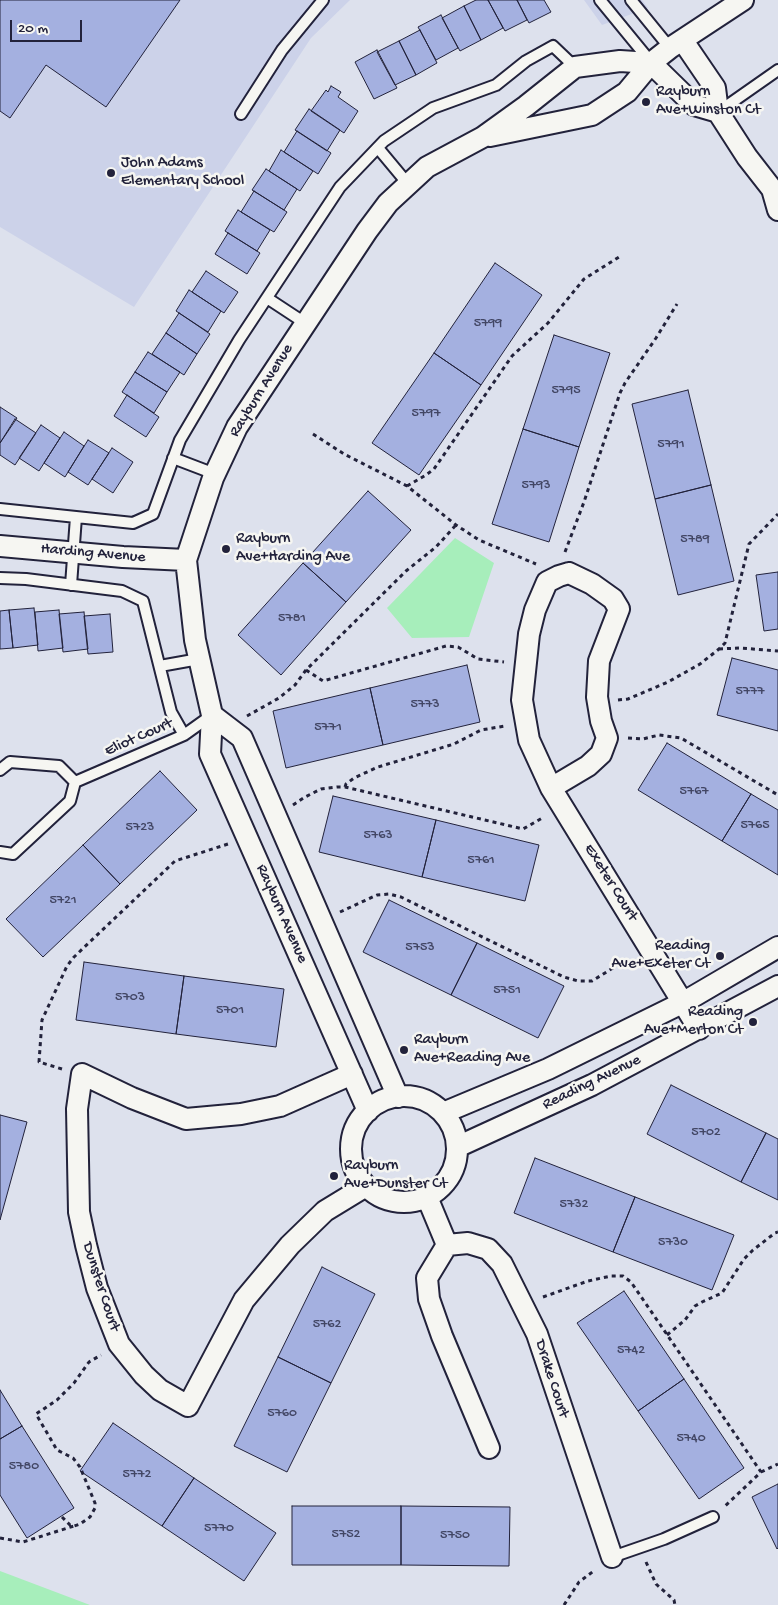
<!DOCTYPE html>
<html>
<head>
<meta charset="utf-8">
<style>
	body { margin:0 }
	#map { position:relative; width:778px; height:1605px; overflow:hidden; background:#dde1ed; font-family:"Gochi Hand",sans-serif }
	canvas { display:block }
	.scale { position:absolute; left:10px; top:20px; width:72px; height:22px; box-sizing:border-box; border:2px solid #22223b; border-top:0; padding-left:6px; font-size:15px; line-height:18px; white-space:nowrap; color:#22223b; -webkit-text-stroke:4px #f6f6f2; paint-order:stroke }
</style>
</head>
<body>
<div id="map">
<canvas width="778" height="1605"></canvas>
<div class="scale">20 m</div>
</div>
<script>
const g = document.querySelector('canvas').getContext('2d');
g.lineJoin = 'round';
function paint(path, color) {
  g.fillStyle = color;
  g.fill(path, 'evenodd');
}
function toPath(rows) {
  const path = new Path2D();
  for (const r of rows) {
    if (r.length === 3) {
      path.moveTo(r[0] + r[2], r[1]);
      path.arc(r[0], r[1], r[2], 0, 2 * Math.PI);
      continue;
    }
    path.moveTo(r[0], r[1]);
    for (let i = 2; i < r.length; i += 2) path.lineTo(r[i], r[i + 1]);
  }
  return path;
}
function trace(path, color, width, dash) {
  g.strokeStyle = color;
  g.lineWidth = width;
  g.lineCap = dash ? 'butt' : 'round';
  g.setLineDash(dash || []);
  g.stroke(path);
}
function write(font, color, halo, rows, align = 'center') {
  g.font = font + ' "Gochi Hand",sans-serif';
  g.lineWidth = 5;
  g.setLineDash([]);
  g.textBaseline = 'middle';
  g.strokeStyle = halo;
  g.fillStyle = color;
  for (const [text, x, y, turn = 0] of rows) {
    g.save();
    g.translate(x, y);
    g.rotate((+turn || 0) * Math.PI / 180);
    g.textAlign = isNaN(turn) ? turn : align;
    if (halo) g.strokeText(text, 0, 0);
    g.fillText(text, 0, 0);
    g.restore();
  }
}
paint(toPath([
	[0,0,350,0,311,38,134,307,0,227],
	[584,0,642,0,648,8,602,25]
]), '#ccd2e9');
paint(toPath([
	[455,538,494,563,469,637,412,638,387,608],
	[0,1571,90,1605,0,1605]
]), '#a7eebb');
const building = toPath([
	[0,0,180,0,106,107,46,65,10,118,0,111,0,0],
	[476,0,488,0,503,28,481,40,464,6,476,0],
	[488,0,517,0,527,20,505,31,488,0],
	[517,0,544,0,551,12,529,23,517,0],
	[464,6,481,40,460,51,442,18,464,6],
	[441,15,458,48,436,60,418,27,441,15],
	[420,30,437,63,416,75,399,41,420,30],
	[399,41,416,75,395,85,377,52,399,41],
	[377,50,397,88,374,99,355,62,377,50],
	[331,86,341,92,338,97,358,111,344,133,311,111,326,90,328,92,331,86],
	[309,109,340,130,327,151,295,130,309,109],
	[297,131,331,153,318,174,284,152,297,131],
	[281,150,313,171,300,191,269,171,281,150],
	[266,169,297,189,284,210,252,190,266,169],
	[254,191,287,212,274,232,241,212,254,191],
	[238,210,270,230,257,251,225,231,238,210],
	[228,233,260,253,247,274,215,254,228,233],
	[495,263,542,295,481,385,434,353,495,263],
	[206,271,238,292,224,313,192,292,206,271],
	[189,290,221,311,208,332,176,311,189,290],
	[179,313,210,334,197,354,166,333,179,313],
	[166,333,197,354,184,375,152,354,166,333],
	[554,335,610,353,579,447,523,429,554,335],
	[148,352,180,372,167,392,135,372,148,352],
	[434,353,481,385,419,475,372,443,434,353],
	[135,372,167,392,154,413,122,392,135,372],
	[688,390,711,485,655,499,632,404,688,390],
	[127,395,159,417,146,437,114,416,127,395],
	[0,407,17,418,0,443,0,407],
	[15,419,36,433,15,465,0,455,0,443,15,419],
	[41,425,60,438,39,471,19,458,41,425],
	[523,429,579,447,549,542,492,524,523,429],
	[64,432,84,446,65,477,44,463,64,432],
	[88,440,109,453,88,485,68,472,88,440],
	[112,448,133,462,113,493,92,479,112,448],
	[711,485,734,581,678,595,655,499,711,485],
	[368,491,411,530,346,602,303,563,368,491],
	[303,563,346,602,281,675,238,635,303,563],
	[778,572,778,629,764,631,756,575,778,572],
	[34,608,38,645,13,648,9,610,34,608],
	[9,610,13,648,0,649,0,611,9,610],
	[59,610,63,648,38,651,35,612,59,610],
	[84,612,88,649,63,652,59,614,84,612],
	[110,614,113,652,88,654,84,616,110,614],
	[732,658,778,670,778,731,717,715,732,658],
	[467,665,480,722,383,745,370,688,467,665],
	[370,688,383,745,286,768,273,711,370,688],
	[667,743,751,794,722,841,638,790,667,743],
	[160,771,197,810,120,884,83,845,160,771],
	[751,794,778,810,778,875,722,841,751,794],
	[333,796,436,820,422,877,319,852,333,796],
	[436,820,539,845,525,901,422,877,436,820],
	[83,845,120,884,43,957,6,919,83,845],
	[389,900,477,943,451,995,363,952,389,900],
	[477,943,564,986,538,1038,451,995,477,943],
	[84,962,184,976,176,1034,76,1020,84,962],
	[184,976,284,989,276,1047,176,1034,184,976],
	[671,1085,766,1133,741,1182,647,1134,671,1085],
	[0,1115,27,1122,0,1220,0,1115],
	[766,1133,778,1139,778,1200,741,1182,766,1133],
	[535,1158,635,1197,613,1252,514,1213,535,1158],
	[635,1197,734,1235,712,1290,613,1252,635,1197],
	[322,1267,375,1294,331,1383,278,1357,322,1267],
	[624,1291,684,1379,638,1411,577,1323,624,1291],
	[278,1357,331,1383,287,1472,234,1446,278,1357],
	[684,1379,744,1468,699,1499,638,1411,684,1379],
	[0,1390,22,1426,0,1439,0,1390],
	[113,1423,194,1478,162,1526,80,1471,113,1423],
	[22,1426,74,1508,27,1538,0,1495,0,1439,22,1426],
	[194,1478,276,1533,244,1581,162,1526,194,1478],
	[778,1484,778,1548,777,1549,752,1497,778,1484],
	[292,1506,401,1506,401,1565,292,1565,292,1506],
	[401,1506,510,1507,509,1566,401,1565,401,1506]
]);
paint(building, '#a4b0e0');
trace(building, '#22223b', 1);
const lane = toPath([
	[600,0,650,61],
	[631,0,670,48],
	[718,112,778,70],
	[241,114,282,50,323,0],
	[378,148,408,184],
	[267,298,305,323],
	[173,458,215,474],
	[0,509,133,523,153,514,180,440,239,340,340,187,384,141,433,108,496,85,526,61,553,46,575,67],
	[0,578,26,579,122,591,143,601,171,712,184,735],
	[71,585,76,517],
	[160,666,199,659],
	[0,770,10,762,59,766,75,782],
	[75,782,184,735,212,715],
	[0,852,13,854,70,801,75,782],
	[612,1557,664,1539,713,1517]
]);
const street = toPath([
	[683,41,715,88,718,112,747,157,772,189,778,210],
	[651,63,694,105,718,112],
	[490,136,592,115,627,92,651,63,670,48,743,0],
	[0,546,123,557,186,560],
	[569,573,592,584,613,599,619,609,599,661,597,697,601,721,607,738,601,754,588,766,551,788,529,740,522,700,529,634,535,610,547,582,559,576,569,573],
	[212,715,242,738,398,1097],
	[551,788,699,1029],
	[352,1074,280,1106,241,1114,186,1119,132,1098,82,1074,77,1109,79,1212,86,1245,97,1288,119,1344,144,1375,160,1390,188,1406,244,1300,290,1245,325,1211,366,1186],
	[404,1149,53],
	[368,1111,210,754,212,715,195,640,186,560,213,478,237,427,367,231,388,203,427,167,483,137,526,106,575,67,620,61,651,63],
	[443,1113,548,1069,684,1002,778,947],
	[457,1147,592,1085,778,986],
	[427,1197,447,1245,427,1278,429,1299,442,1336,489,1448],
	[447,1245,468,1243,488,1249,502,1264,537,1334,612,1557]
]);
trace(lane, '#22223b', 14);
trace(street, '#22223b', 24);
trace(toPath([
	[313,434,344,454,407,486,456,525,479,540,536,564],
	[407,486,426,475,434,469,512,356,548,323,584,279,619,257],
	[565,552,584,502,620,393,625,383,656,338,677,304],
	[719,649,740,648,778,651],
	[306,670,323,681,446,646,458,647,478,659,504,662],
	[618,700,628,699,668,682,700,664,719,649,725,643,749,544,778,514],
	[247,716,279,698,295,685,306,670,406,571,436,547,456,525],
	[628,738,643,739,659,735,681,738,778,795],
	[345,787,346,784,354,778,378,767,454,744,481,730,505,726],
	[293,805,305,797,321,789,337,787,345,787,523,829,544,817],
	[340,912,377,895,389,894,401,897,564,977,578,981,592,981,629,958],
	[62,1069,39,1062,42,1020,67,966,74,957,175,861,228,844],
	[543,1297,588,1281,611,1276,623,1276,631,1282,761,1472,725,1506],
	[667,1335,685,1320,695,1306,702,1302,722,1293,744,1259,753,1250,775,1233,778,1232],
	[761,1472,778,1464],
	[62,1517,70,1525,74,1526,80,1524,90,1517,95,1508,95,1503,80,1467,73,1458,57,1450,36,1414,57,1400,74,1383,89,1362,101,1355],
	[0,1538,23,1542,74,1526],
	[646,1562,656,1584,674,1600,675,1605],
	[564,1605,579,1582,595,1570]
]), '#22223b', 3, [4, 4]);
trace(lane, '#f6f6f2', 10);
trace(street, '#f6f6f2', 20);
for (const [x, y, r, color] of [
	[646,102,5,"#22223b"],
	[111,173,5,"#22223b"],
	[226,549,5,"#22223b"],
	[720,956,5,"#22223b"],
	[753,1022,5,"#22223b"],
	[404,1050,5,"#22223b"],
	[334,1176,5,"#22223b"]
]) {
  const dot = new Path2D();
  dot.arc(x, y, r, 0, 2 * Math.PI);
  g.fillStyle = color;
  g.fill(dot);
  trace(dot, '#f6f6f2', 2);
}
write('14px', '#424664', null, [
	["5799",488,324],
	["5795",566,391],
	["5797",426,414],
	["5791",671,445],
	["5793",536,486],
	["5789",695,540],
	["5781",292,619],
	["5777",750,692],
	["5773",425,705],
	["5771",328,728],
	["5767",694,792],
	["5765",755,826],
	["5723",140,828],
	["5763",378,836],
	["5761",481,861],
	["5721",63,901],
	["5753",420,948],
	["5751",507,991],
	["5703",130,998],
	["5701",230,1011],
	["5702",706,1133],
	["5732",574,1205],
	["5730",673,1243],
	["5762",327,1325],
	["5742",631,1351],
	["5760",282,1414],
	["5740",691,1439],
	["5780",24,1467],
	["5772",137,1475],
	["5770",219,1529],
	["5752",346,1535],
	["5750",455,1536]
]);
write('16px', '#22223b', '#f6f6f2', [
	["Rayburn",656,93],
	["Ave+Winston Ct",656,111],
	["John Adams",121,164],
	["Elementary School",121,182],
	["Rayburn",236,540],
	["Ave+Harding Ave",236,558],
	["Reading",710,947,"right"],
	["Ave+Exeter Ct",710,965,"right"],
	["Reading",743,1013,"right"],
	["Ave+Merton Ct",743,1031,"right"],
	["Rayburn",414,1041],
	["Ave+Reading Ave",414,1059],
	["Rayburn",344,1167],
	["Ave+Dunster Ct",344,1185]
], 'left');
write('16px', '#22223b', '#f6f6f2', [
	["Rayburn Avenue",262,391,-58],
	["Harding Avenue",93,554,5],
	["Eliot Court",139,738,-24],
	["Exeter Court",610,883,58],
	["Rayburn Avenue",281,914,66],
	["Reading Avenue",592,1083,-26],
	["Dunster Court",100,1287,72],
	["Drake Court",551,1379,72]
]);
</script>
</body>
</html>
